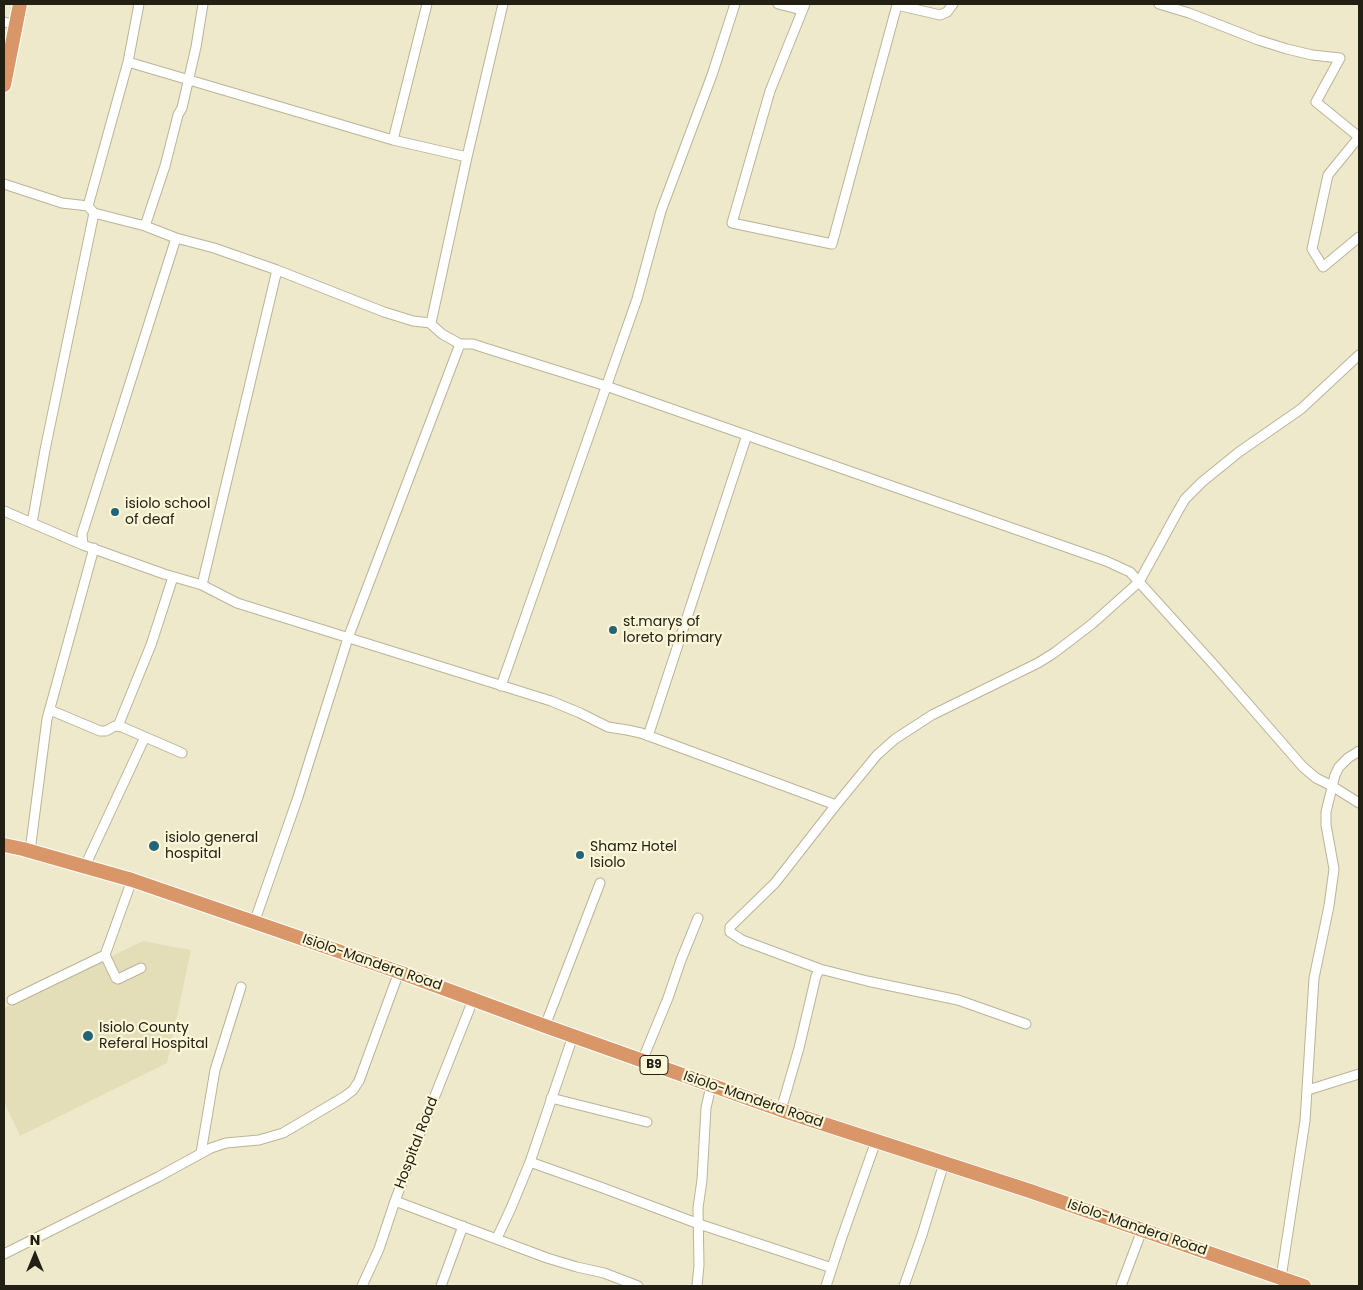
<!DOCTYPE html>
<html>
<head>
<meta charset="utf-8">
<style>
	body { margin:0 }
	#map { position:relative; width:1363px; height:1290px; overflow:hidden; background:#eee9cb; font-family:Poppins,sans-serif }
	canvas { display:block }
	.frame { position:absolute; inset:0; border:5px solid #222015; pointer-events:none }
	.north { position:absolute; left:10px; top:1230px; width:50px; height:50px; -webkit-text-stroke:4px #fcf7d8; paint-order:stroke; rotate:0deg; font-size:14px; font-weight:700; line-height:20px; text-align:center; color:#222015 }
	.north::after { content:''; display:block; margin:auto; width:18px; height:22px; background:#222015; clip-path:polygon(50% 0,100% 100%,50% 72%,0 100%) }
</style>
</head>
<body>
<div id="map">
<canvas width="1363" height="1290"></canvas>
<div class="frame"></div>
<div class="north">N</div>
</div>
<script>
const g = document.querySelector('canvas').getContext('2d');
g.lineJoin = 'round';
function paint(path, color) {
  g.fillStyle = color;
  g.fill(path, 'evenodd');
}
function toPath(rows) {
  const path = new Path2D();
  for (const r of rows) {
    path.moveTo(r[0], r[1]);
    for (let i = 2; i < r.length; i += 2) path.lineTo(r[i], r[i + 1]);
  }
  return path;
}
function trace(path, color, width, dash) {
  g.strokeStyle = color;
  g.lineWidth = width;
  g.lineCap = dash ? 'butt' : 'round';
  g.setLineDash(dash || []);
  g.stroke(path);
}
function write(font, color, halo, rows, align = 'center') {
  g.font = font + ' Poppins,sans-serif';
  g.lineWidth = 4.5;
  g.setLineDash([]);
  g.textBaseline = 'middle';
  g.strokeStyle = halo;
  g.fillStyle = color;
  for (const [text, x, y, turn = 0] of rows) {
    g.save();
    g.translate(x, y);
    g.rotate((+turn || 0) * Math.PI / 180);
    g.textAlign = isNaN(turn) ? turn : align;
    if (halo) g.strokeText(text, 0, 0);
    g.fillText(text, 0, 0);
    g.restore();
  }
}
paint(toPath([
	[143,941,191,950,167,1063,20,1136,4,1102,4,1008]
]), '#e3ddb8');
const minor = toPath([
	[778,4,802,10],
	[805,4,770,91,732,223,832,244,897,5,940,15,947,12,953,4],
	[1159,4,1189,13,1258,40,1287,49,1312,55,1340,58,1316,102,1359,137,1328,175,1312,249,1323,267,1359,237],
	[4,22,16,25],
	[128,62,393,140,467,157],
	[393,140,427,4],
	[4,184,62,203,88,206,94,213,145,226,176,238,214,248,277,270,384,312,413,321,431,323,432,325,442,334,460,344,473,344,485,348,606,386,1106,561,1130,572,1215,666,1303,767,1316,778,1332,786,1359,803],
	[88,206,128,62,139,4],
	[145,226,165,166,178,115,182,108,196,47,203,4],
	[431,323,467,157,503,4],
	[4,511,83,545,164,574,202,585,237,603,551,701,580,713,608,727,627,730,641,733,836,805],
	[32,523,45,450,94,213],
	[83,545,82,534,91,506,176,238],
	[202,585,277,270],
	[501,686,637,299,661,211,712,75,735,4],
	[50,710,100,731,106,731,115,726,122,727,182,753],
	[118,726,151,645,173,577],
	[648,736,747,435],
	[30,851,47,719,94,548],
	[85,866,145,737],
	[254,923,298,797,348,638,460,344],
	[105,955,116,978,118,979,141,968],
	[12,1000,105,955,132,880],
	[1026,1024,958,1000,867,981,820,969,742,940,730,932,730,927,775,883,836,805,877,755,895,739,932,715,1038,663,1054,653,1092,624,1139,582,1178,511,1185,499,1202,482,1239,452,1301,409,1359,355],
	[545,1026,600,883],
	[642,1061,668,998,681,960,698,918],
	[1308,1090,1359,1074],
	[551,1098,647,1122],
	[781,1110,799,1048,816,976,820,969],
	[201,1153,215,1070,241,987],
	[530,1162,603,1188,699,1224,832,1268],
	[395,1201,547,1258,577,1267,604,1273,638,1286],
	[497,1238,511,1208,530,1162,573,1036],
	[4,1254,158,1177,211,1148,226,1143,259,1140,283,1133,344,1097,353,1090,359,1081,399,972],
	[1281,1278,1305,1121,1314,978,1329,906,1334,869,1326,825,1326,812,1335,775,1339,767,1348,758,1359,751],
	[362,1286,379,1249,395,1201,421,1131,473,1000],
	[441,1286,463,1226],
	[697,1286,699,1265,698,1208,702,1180,706,1108,711,1086],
	[826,1286,841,1240,876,1141],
	[904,1286,922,1235,944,1163],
	[1121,1286,1142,1230]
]);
const highway = toPath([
	[4,85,20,4],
	[4,845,23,849,132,880,399,972,545,1026,781,1110,1030,1191,1304,1286]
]);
trace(minor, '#b9b498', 11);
trace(highway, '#fff', 16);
trace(minor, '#fff', 9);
trace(highway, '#d99669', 14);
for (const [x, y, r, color] of [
	[115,512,5,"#246479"],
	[613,630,5,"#246479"],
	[154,846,6,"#246479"],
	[580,855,5,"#246479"],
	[88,1036,6,"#246479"]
]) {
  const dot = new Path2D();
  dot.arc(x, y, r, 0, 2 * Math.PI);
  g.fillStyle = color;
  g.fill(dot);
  trace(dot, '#fcf7d8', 2);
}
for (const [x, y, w] of [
	[654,1065,28]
]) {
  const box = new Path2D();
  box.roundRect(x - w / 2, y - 9.5, w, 19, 4);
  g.fillStyle = '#fcf7d8';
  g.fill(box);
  trace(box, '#222015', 1);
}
write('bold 12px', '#222015', null, [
	["B9",654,1065]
]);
write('14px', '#222015', '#fcf7d8', [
	["isiolo school",125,504],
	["of deaf",125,520],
	["st.marys of",623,622],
	["loreto primary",623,638],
	["isiolo general",165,838],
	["hospital",165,854],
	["Shamz Hotel",590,847],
	["Isiolo",590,863],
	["Isiolo County",99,1028],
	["Referal Hospital",99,1044]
], 'left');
write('14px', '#222015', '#fcf7d8', [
	["Isiolo-Mandera Road",372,963,19],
	["Isiolo-Mandera Road",753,1100,19],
	["Hospital Road",417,1143,-69],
	["Isiolo-Mandera Road",1137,1228,19]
]);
</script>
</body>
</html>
